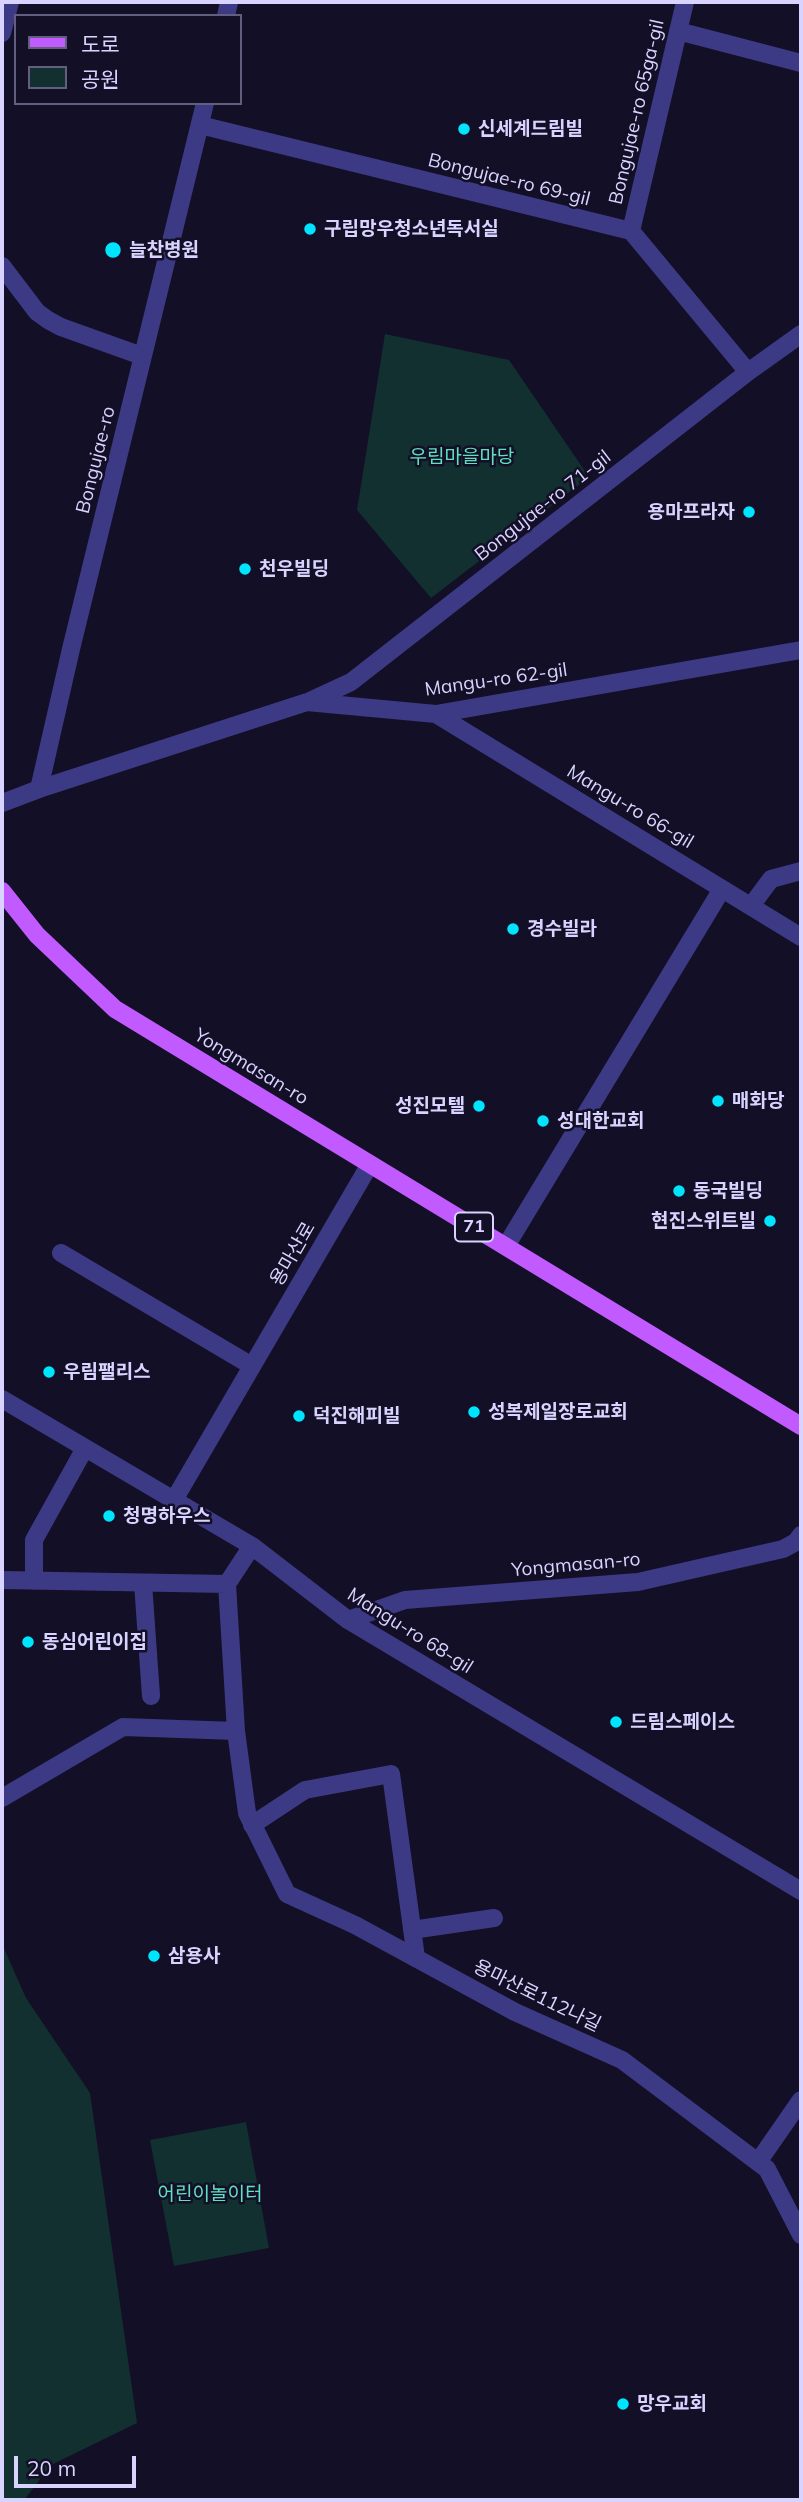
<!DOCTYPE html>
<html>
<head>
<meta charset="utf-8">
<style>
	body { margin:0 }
	#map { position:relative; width:803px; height:2502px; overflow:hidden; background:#130f26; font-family:Mulish,"Noto Sans KR",sans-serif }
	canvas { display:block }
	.frame { position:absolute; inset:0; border:4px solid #d9d4ff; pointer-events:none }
	.legend { position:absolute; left:14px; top:14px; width:228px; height:91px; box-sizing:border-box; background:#130f26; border:2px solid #625e7d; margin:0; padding:9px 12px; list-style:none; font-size:21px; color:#d9d4ff }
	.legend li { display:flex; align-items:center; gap:14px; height:35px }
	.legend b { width:35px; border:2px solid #625e7d }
	.scale { position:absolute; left:14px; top:2456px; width:122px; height:32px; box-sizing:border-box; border:4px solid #d9d4ff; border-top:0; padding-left:9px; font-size:21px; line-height:24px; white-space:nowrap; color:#d9d4ff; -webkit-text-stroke:5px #130f26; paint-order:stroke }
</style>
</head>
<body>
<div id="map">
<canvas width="803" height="2502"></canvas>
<div class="frame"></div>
<ul class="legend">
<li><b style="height:9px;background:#c25bff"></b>도로</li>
<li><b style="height:19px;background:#12302f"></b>공원</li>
</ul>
<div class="scale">20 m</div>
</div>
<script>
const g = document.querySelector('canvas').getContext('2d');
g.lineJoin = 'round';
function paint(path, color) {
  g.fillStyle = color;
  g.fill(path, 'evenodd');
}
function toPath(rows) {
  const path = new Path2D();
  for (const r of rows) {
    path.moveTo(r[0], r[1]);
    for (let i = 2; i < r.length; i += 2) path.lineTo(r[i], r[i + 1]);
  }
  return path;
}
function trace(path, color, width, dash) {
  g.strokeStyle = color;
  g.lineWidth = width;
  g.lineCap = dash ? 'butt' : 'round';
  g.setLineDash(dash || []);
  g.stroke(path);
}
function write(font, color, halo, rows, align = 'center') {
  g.font = font + ' Mulish,"Noto Sans KR",sans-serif';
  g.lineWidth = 5;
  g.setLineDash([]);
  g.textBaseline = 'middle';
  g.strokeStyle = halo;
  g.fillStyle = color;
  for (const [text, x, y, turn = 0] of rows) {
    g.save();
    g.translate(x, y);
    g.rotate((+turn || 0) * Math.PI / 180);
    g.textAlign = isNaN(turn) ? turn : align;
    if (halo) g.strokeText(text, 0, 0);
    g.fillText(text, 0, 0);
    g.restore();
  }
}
paint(toPath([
	[385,334,509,360,589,477,431,598,357,510],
	[2,1944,26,1998,90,2093,137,2423,51,2465,24,2500,2,2500],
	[246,2122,269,2248,174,2266,150,2140]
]), '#12302f');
trace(toPath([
	[2,33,10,2],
	[506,1246,722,889],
	[61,1253,252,1366],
	[143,1583,151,1696],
	[348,1620,405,1600,638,1582,783,1549,796,1542,801,1535],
	[252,1825,305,1790,391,1774,416,1958],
	[412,1930,494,1918],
	[758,2162,801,2100]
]), '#3d3a85', 18);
trace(toPath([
	[678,31,801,63],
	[200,125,631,231,748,372],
	[631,231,685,2],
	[2,266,37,312,48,320,61,327,142,356],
	[310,701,351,682,748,372,801,334],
	[436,714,801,937],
	[39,789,307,702,436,714,801,650],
	[751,906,771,879,801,871],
	[2,1399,252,1546,348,1620,801,1891],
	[174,1500,370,1164],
	[2,1580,227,1584,252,1546],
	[34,1581,34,1540,85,1448],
	[227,1584,236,1731],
	[2,1798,123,1727,236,1731,247,1813,287,1894,355,1925,515,2012,622,2060,767,2169,801,2235]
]), '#3d3a85', 18);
trace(toPath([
	[226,16,229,2],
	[2,803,39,789,71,649,205,103]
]), '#3d3a85', 18);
trace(toPath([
	[2,891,37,935,115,1009,801,1426]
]), '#c25bff', 18);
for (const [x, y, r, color] of [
	[464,129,7,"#00e5ff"],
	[310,229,7,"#00e5ff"],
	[113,250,9,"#00e5ff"],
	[749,512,7,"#00e5ff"],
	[245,569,7,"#00e5ff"],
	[513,929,7,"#00e5ff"],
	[718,1101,7,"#00e5ff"],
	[479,1106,7,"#00e5ff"],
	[543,1121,7,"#00e5ff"],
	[679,1191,7,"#00e5ff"],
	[770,1221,7,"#00e5ff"],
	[49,1372,7,"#00e5ff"],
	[474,1412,7,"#00e5ff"],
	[299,1416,7,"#00e5ff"],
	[109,1516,7,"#00e5ff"],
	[28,1642,7,"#00e5ff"],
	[616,1722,7,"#00e5ff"],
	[154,1956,7,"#00e5ff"],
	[623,2404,7,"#00e5ff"]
]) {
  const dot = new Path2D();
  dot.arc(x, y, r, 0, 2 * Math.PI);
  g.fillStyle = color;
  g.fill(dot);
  trace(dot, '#130f26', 2.5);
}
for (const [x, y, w] of [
	[474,1227,38]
]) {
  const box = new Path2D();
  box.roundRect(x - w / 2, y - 14.5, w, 29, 5);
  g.fillStyle = '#130f26';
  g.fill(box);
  trace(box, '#d9d4ff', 2);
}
write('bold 18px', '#d9d4ff', null, [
	["71",474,1227]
]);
write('19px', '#d9d4ff', '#130f26', [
	["Bongujae-ro 65ga-gil",637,112,-77],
	["Bongujae-ro 69-gil",509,180,14],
	["Bongujae-ro",96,460,-76],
	["Bongujae-ro 71-gil",543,506,-38],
	["Mangu-ro 62-gil",496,680,-8],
	["Mangu-ro 66-gil",630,807,31],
	["Yongmasan-ro",251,1067,31],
	["용마산로",293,1254,-60],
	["Yongmasan-ro",576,1565,-5],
	["Mangu-ro 68-gil",410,1631,32],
	["용마산로112나길",537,1996,26]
]);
write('bold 19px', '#d9d4ff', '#130f26', [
	["신세계드림빌",478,129],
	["구립망우청소년독서실",324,229],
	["늘찬병원",129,250],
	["용마프라자",735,512,"right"],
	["천우빌딩",259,569],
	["경수빌라",527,929],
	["매화당",732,1101],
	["성진모텔",465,1106,"right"],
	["성대한교회",557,1121],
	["동국빌딩",693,1191],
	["현진스위트빌",756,1221,"right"],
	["우림팰리스",63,1372],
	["성복제일장로교회",488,1412],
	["덕진해피빌",313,1416],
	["청명하우스",123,1516],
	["동심어린이집",42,1642],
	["드림스페이스",630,1722],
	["삼용사",168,1956],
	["망우교회",637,2404]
], 'left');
write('19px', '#5fe0c0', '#130f26', [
	["우림마을마당",462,457],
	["어린이놀이터",210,2194]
]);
</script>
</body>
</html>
